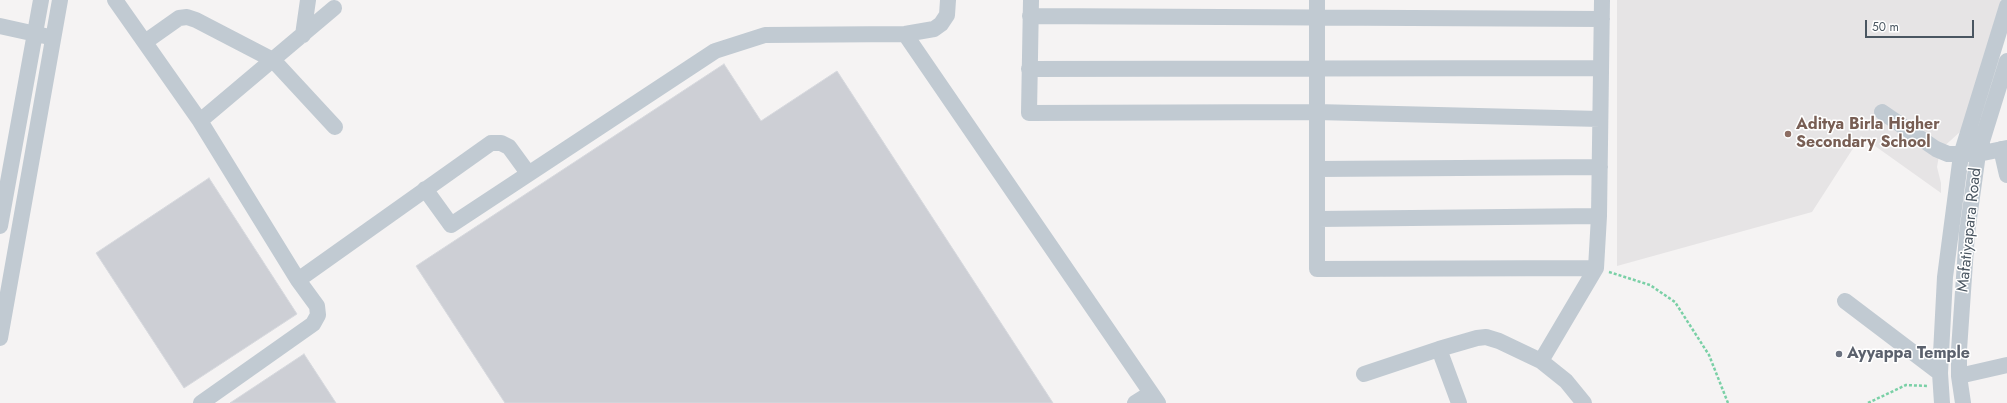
<!DOCTYPE html>
<html>
<head>
<meta charset="utf-8">
<style>
	body { margin:0 }
	#map { position:relative; width:2007px; height:403px; overflow:hidden; background:#f5f3f3; font-family:Jost,sans-serif }
	canvas { display:block }
	.scale { position:absolute; left:1865px; top:20px; width:109px; height:18px; box-sizing:border-box; border:2px solid #4a5661; border-top:0; padding-left:5px; font-size:12px; line-height:14px; white-space:nowrap; color:#4a5661; -webkit-text-stroke:3px #fff; paint-order:stroke }
</style>
</head>
<body>
<div id="map">
<canvas width="2007" height="403"></canvas>
<div class="scale">50 m</div>
</div>
<script>
const g = document.querySelector('canvas').getContext('2d');
g.lineJoin = 'round';
function paint(path, color) {
  g.fillStyle = color;
  g.fill(path, 'evenodd');
}
function toPath(rows) {
  const path = new Path2D();
  for (const r of rows) {
    path.moveTo(r[0], r[1]);
    for (let i = 2; i < r.length; i += 2) path.lineTo(r[i], r[i + 1]);
  }
  return path;
}
function trace(path, color, width, dash) {
  g.strokeStyle = color;
  g.lineWidth = width;
  g.lineCap = dash ? 'butt' : 'round';
  g.setLineDash(dash || []);
  g.stroke(path);
}
function write(font, color, halo, rows, align = 'center') {
  g.font = font + ' Jost,sans-serif';
  g.lineWidth = 3;
  g.setLineDash([]);
  g.textBaseline = 'middle';
  g.strokeStyle = halo;
  g.fillStyle = color;
  for (const [text, x, y, turn = 0] of rows) {
    g.save();
    g.translate(x, y);
    g.rotate((+turn || 0) * Math.PI / 180);
    g.textAlign = isNaN(turn) ? turn : align;
    if (halo) g.strokeText(text, 0, 0);
    g.fillText(text, 0, 0);
    g.restore();
  }
}
paint(toPath([
	[1617,0,2001,0,1961,131,1940,150,1937,167,1941,183,1941,193,1861,136,1812,212,1617,266]
]), '#e6e4e5');
const building = toPath([
	[724,64,761,121,837,71,1053,403,505,403,416,266,724,64],
	[209,178,297,314,184,388,96,253,209,178],
	[304,354,336,403,230,403,304,354]
]);
paint(building, '#cdcfd5');
trace(building, '#d7d9de', 1);
trace(toPath([
	[1609,272,1650,285,1675,302,1709,355,1728,403],
	[1868,403,1906,385,1927,386]
]), '#7ad0a6', 2.5, [3, 2]);
trace(toPath([
	[115,0,200,121,298,280,317,306,318,315,313,324,201,403],
	[1031,0,1029,113,1316,112,1600,119],
	[1317,0,1317,269,1596,268],
	[1030,16,1602,19],
	[0,26,45,36],
	[905,34,1158,403],
	[303,35,308,0],
	[145,42,179,18,187,17,196,20,273,60,335,127],
	[1029,69,1601,68],
	[1882,112,1936,149,1948,154,1978,154,2007,148],
	[200,121,334,8],
	[2001,149,2007,175],
	[1318,169,1600,167],
	[425,189,451,225,715,51,765,35,905,34,934,29,941,24,947,15,948,0],
	[1318,219,1599,216],
	[0,226,41,0],
	[298,280,491,143,501,143,509,147,528,173],
	[1845,301,1940,373],
	[0,338,60,0],
	[1439,349,1459,403],
	[1541,361,1596,268,1599,216,1602,0],
	[1364,374,1439,349,1477,338,1486,337,1499,341,1541,361,1566,381,1584,403],
	[1959,376,2007,365],
	[1135,403,1151,393],
	[1942,403,1940,373,1945,277,1961,155,2007,6],
	[1963,403,1959,376,1959,350,1967,233,1978,154,2007,61]
]), '#c1cad2', 16);
for (const [x, y, r, color] of [
	[1788,134,4,"#8d6e63"],
	[1839,354,4,"#6b7280"]
]) {
  const dot = new Path2D();
  dot.arc(x, y, r, 0, 2 * Math.PI);
  g.fillStyle = color;
  g.fill(dot);
  trace(dot, '#fff', 1.5);
}
write('bold 16px', '#785e54', '#fff', [
	["Aditya Birla Higher",1796,125],
	["Secondary School",1796,143]
], 'left');
write('16px', '#4a5661', '#fff', [
	["Mafatiyapara Road",1970,230,-84]
]);
write('bold 16px', '#5b616d', '#fff', [
	["Ayyappa Temple",1847,354]
], 'left');
</script>
</body>
</html>
